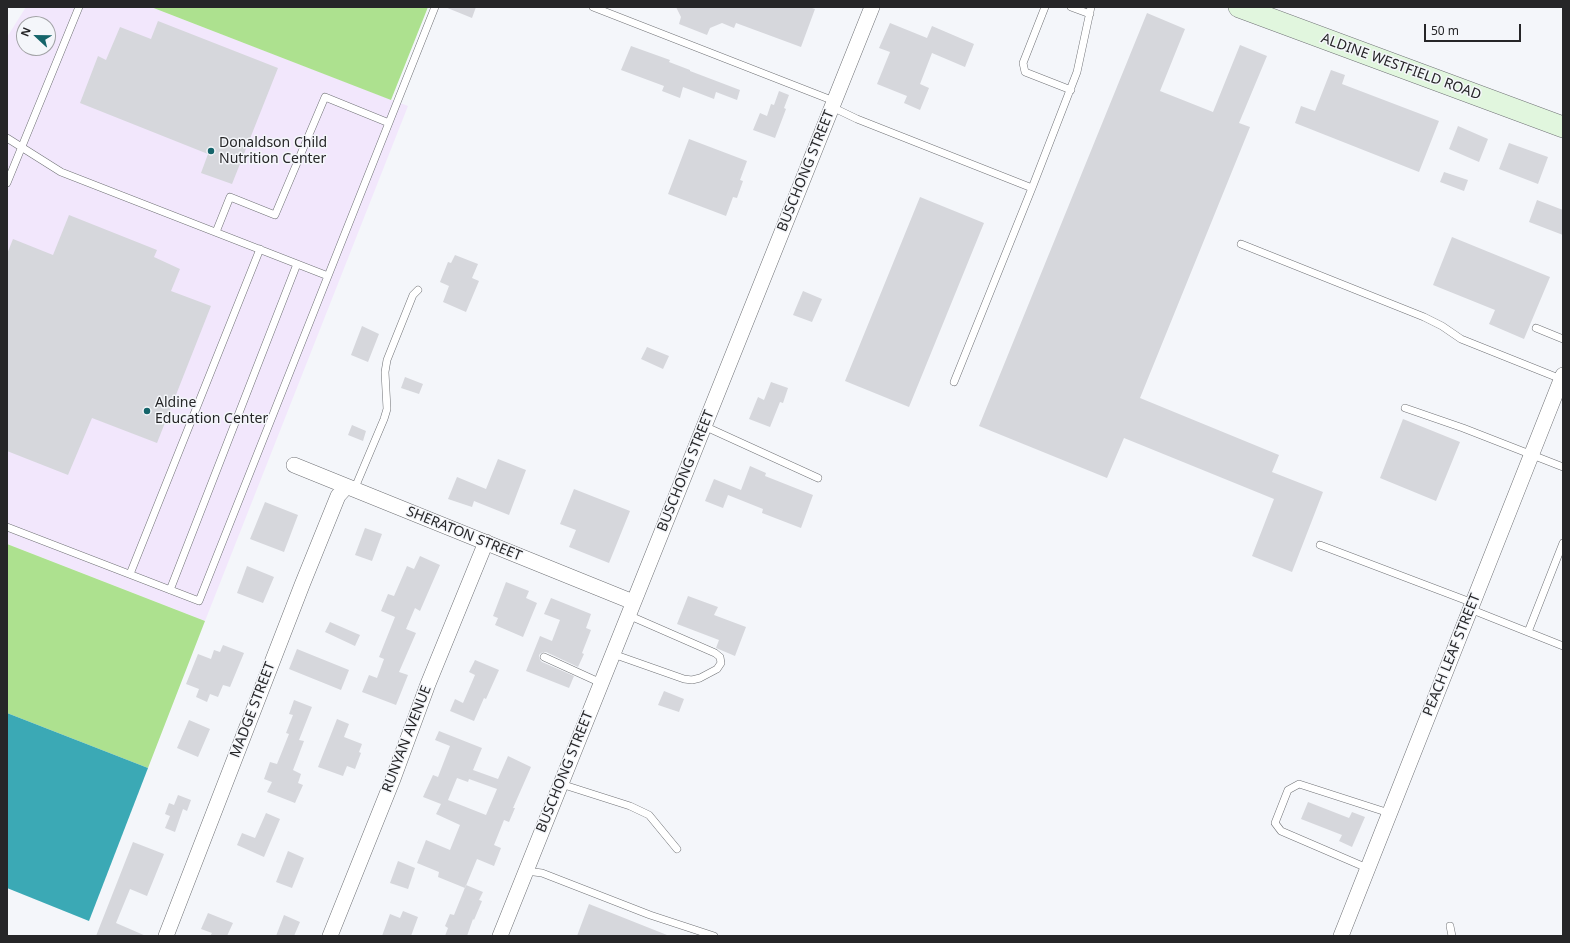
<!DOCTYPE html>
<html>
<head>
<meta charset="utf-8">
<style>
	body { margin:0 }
	#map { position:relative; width:1570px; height:943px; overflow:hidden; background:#f4f6fa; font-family:"Noto Sans",sans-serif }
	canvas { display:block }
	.frame { position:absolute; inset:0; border:8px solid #262628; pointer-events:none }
	.north { position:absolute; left:16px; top:16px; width:40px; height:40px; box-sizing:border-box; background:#f4f6fa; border:1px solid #a2a3a6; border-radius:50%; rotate:292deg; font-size:11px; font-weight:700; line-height:16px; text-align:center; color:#262628 }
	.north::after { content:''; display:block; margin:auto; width:14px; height:18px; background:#15646a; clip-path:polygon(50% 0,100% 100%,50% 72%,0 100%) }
	.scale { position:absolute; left:1424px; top:24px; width:97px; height:18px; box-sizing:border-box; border:2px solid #262628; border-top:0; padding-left:5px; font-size:12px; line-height:14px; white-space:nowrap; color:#262628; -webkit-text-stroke:3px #f4f6fa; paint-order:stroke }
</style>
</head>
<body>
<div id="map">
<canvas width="1570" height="943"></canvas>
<div class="frame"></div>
<div class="north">N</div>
<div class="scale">50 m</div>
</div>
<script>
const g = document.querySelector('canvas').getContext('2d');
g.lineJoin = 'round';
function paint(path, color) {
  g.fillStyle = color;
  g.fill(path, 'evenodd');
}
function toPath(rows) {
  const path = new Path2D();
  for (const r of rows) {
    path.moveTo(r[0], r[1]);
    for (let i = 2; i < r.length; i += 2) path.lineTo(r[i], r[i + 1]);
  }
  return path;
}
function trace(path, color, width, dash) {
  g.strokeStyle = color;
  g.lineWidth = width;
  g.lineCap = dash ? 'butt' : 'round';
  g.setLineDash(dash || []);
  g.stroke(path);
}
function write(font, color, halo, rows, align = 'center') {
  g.font = font + ' "Noto Sans",sans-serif';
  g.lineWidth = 3;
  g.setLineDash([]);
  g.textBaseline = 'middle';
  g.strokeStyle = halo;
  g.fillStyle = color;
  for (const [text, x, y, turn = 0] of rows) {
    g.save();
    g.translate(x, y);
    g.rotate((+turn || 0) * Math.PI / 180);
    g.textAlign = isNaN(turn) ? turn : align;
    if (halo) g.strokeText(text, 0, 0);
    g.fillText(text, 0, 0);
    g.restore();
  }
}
paint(toPath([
	[26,7,151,7,408,106,205,621,7,544,7,37],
	[24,24,48,24,48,48,24,48]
]), '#f2e7fc');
paint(toPath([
	[151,7,428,7,391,100],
	[7,544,205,621,148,768,7,713]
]), '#ade18f');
paint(toPath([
	[7,713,148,768,89,921,7,888]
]), '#3ba9b5');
paint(toPath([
	[445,7,476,7,472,18],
	[676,7,809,7,815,9,801,47,736,23,734,28,722,23,710,28,707,35,679,24,681,17],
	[1147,13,1185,29,1160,91,1213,112,1240,45,1267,56,1239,123,1250,127,1140,398,1279,455,1272,472,1323,492,1292,572,1252,556,1274,499,1124,438,1107,478,979,426],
	[158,21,278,68,232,184,201,173,208,154,80,103,98,56,106,60,120,27,151,39],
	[890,23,927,38,932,26,974,44,965,67,932,53,920,84,929,88,920,110,904,103,907,96,877,84,890,52,879,48],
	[631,46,670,60,669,62,690,70,690,71,740,90,737,100,716,92,714,99,683,87,680,98,662,91,664,86,621,70],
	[1331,70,1345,75,1342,84,1439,121,1419,172,1295,123,1301,106,1315,111],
	[779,91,789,95,784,108,786,109,775,138,753,130,760,113,767,116,771,104,774,105],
	[1458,126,1488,139,1479,162,1449,149],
	[689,139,747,161,740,180,743,181,737,198,733,197,726,216,668,194],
	[1509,143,1548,157,1538,184,1499,169],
	[1444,172,1468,180,1464,191,1440,182],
	[920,197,984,223,909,407,845,381],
	[1537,200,1563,210,1563,235,1529,222],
	[69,215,157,250,154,257,180,269,171,291,211,306,157,443,92,418,68,475,7,451,7,254,13,239,53,255],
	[1452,237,1550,277,1524,339,1489,324,1495,310,1433,285],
	[455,255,478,264,472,278,479,281,466,312,443,302,449,286,440,282,448,262,451,263],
	[803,291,822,299,812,322,793,315],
	[362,326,379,334,368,362,351,355],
	[647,347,669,356,663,369,641,359],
	[405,377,423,384,419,394,401,388],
	[771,382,788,388,783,403,780,402,770,427,749,419,758,397,764,400],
	[1403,419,1460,442,1436,501,1380,478],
	[352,425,366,431,363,441,348,435],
	[498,459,526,470,509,515,474,501,472,507,448,499,457,477,486,489],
	[750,466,766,473,765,476,813,495,801,528,762,513,763,509,728,495,723,508,705,501,714,479,741,490],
	[574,489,630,511,609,563,569,547,576,530,560,524],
	[265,502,298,515,284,552,250,539],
	[365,528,382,534,372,561,355,555],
	[420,556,440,565,420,611,415,608,406,629,416,633,399,672,408,675,396,705,362,692,369,675,377,678,384,659,379,657,395,617,381,611,388,594,394,596,407,566,414,569],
	[247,566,274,577,263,603,237,593],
	[506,582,529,591,526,598,537,603,523,637,495,625,498,618,493,616],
	[688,596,718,607,714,615,746,627,735,656,716,648,719,640,677,624],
	[551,598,591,614,586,628,591,630,582,653,584,654,578,667,546,652,541,653,539,655,540,660,542,662,574,676,569,688,526,671,540,636,552,641,560,620,544,614],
	[330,622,360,635,355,646,325,632],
	[223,645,244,653,230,687,223,685,218,697,210,694,207,702,196,697,199,689,186,684,198,654,211,659,214,650,220,652],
	[297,649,349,670,341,690,289,669],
	[475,660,499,670,486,699,484,698,474,721,450,711,455,699,463,703,475,675,469,672],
	[664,691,684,699,679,712,658,705],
	[294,700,312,707,299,740,304,741,293,770,301,774,298,783,303,785,295,803,267,792,272,782,264,779,270,762,277,764,289,734,286,733,293,715,289,714],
	[337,719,349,724,344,737,362,744,359,752,361,753,355,769,347,766,343,776,318,767],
	[189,720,210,729,198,757,177,748],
	[439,731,482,748,473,770,498,779,508,756,531,767,513,808,515,808,509,822,504,820,494,845,501,848,494,866,477,859,465,888,438,877,439,872,417,863,426,840,450,850,460,825,436,814,441,804,423,797,433,775,438,777,450,746,435,740],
	[457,778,468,782,469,779,497,789,486,815,448,800],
	[178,795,191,800,187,811,183,809,175,832,165,828,170,816,165,814,169,803,174,805],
	[1308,802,1349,818,1352,812,1365,817,1352,847,1339,841,1342,835,1301,819],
	[266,813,280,819,264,857,237,845,242,833,255,838],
	[133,842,164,854,147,896,130,889,116,923,146,936,96,936],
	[288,851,304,858,292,888,276,882],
	[398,861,415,868,408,889,390,883],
	[466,885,483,892,479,900,482,901,474,920,473,919,467,936,445,936,448,928,445,926,450,914,454,915],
	[589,904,667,935,667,936,577,936],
	[403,911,418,917,411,936,382,936,390,914,400,918],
	[208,913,233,923,227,936,210,936,212,933,201,929],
	[284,915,300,922,294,936,276,936]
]), '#d6d7dc');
const service = toPath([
	[593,7,834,101],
	[1045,7,1023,63,1025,72,1071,90],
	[1071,7,1090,14],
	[832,107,857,119,1032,188,1077,72,1091,7],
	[7,138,61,172,328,276,199,601,7,527],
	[7,183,79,7],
	[216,232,230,197,275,215,325,97,389,123],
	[1241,244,1424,317,1442,326,1461,339,1561,379],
	[328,276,435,7],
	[1536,328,1563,339],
	[954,382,1032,188],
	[1405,408,1463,428,1563,467],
	[704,426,818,478],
	[354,490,384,419,387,409,385,372,387,360,413,295,418,290],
	[1320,545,1473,603],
	[130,574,260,249],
	[170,590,297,264],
	[1470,609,1563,646],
	[1528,632,1563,543],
	[613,654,684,679,692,680,700,678,717,669,721,663,720,657,715,653,628,615],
	[544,657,601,683],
	[561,784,630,806,649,815,677,849],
	[1367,868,1281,831,1275,823,1288,790,1299,784,1389,813],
	[526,871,542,873,650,915,714,936],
	[1450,926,1452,936]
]);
const minor = toPath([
	[294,465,633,602],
	[166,936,302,585,338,496,346,487],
	[330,936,393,779,428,684,486,542],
	[500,936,872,7],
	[1341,936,1563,375]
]);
const secondary = toPath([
	[1239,7,1563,127]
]);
trace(service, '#707276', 8);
trace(minor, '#707276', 16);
trace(secondary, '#707276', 22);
trace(service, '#fff', 7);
trace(minor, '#fff', 15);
trace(secondary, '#e1f6de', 21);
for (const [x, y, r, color] of [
	[211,151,4,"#15646a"],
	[147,411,4,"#15646a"]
]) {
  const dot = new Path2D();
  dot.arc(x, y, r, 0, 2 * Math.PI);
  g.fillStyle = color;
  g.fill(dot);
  trace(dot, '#f4f6fa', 1.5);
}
write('14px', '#262628', '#f4f6fa', [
	["ALDINE WESTFIELD ROAD",1401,67,20],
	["BUSCHONG STREET",806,171,-68],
	["BUSCHONG STREET",686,471,-68],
	["SHERATON STREET",464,534,22],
	["PEACH LEAF STREET",1452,655,-68],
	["MADGE STREET",253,710,-69],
	["RUNYAN AVENUE",407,739,-69],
	["BUSCHONG STREET",565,772,-68]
]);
write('14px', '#262628', '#f4f6fa', [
	["Donaldson Child",219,143],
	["Nutrition Center",219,159],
	["Aldine",155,403],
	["Education Center",155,419]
], 'left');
</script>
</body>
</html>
